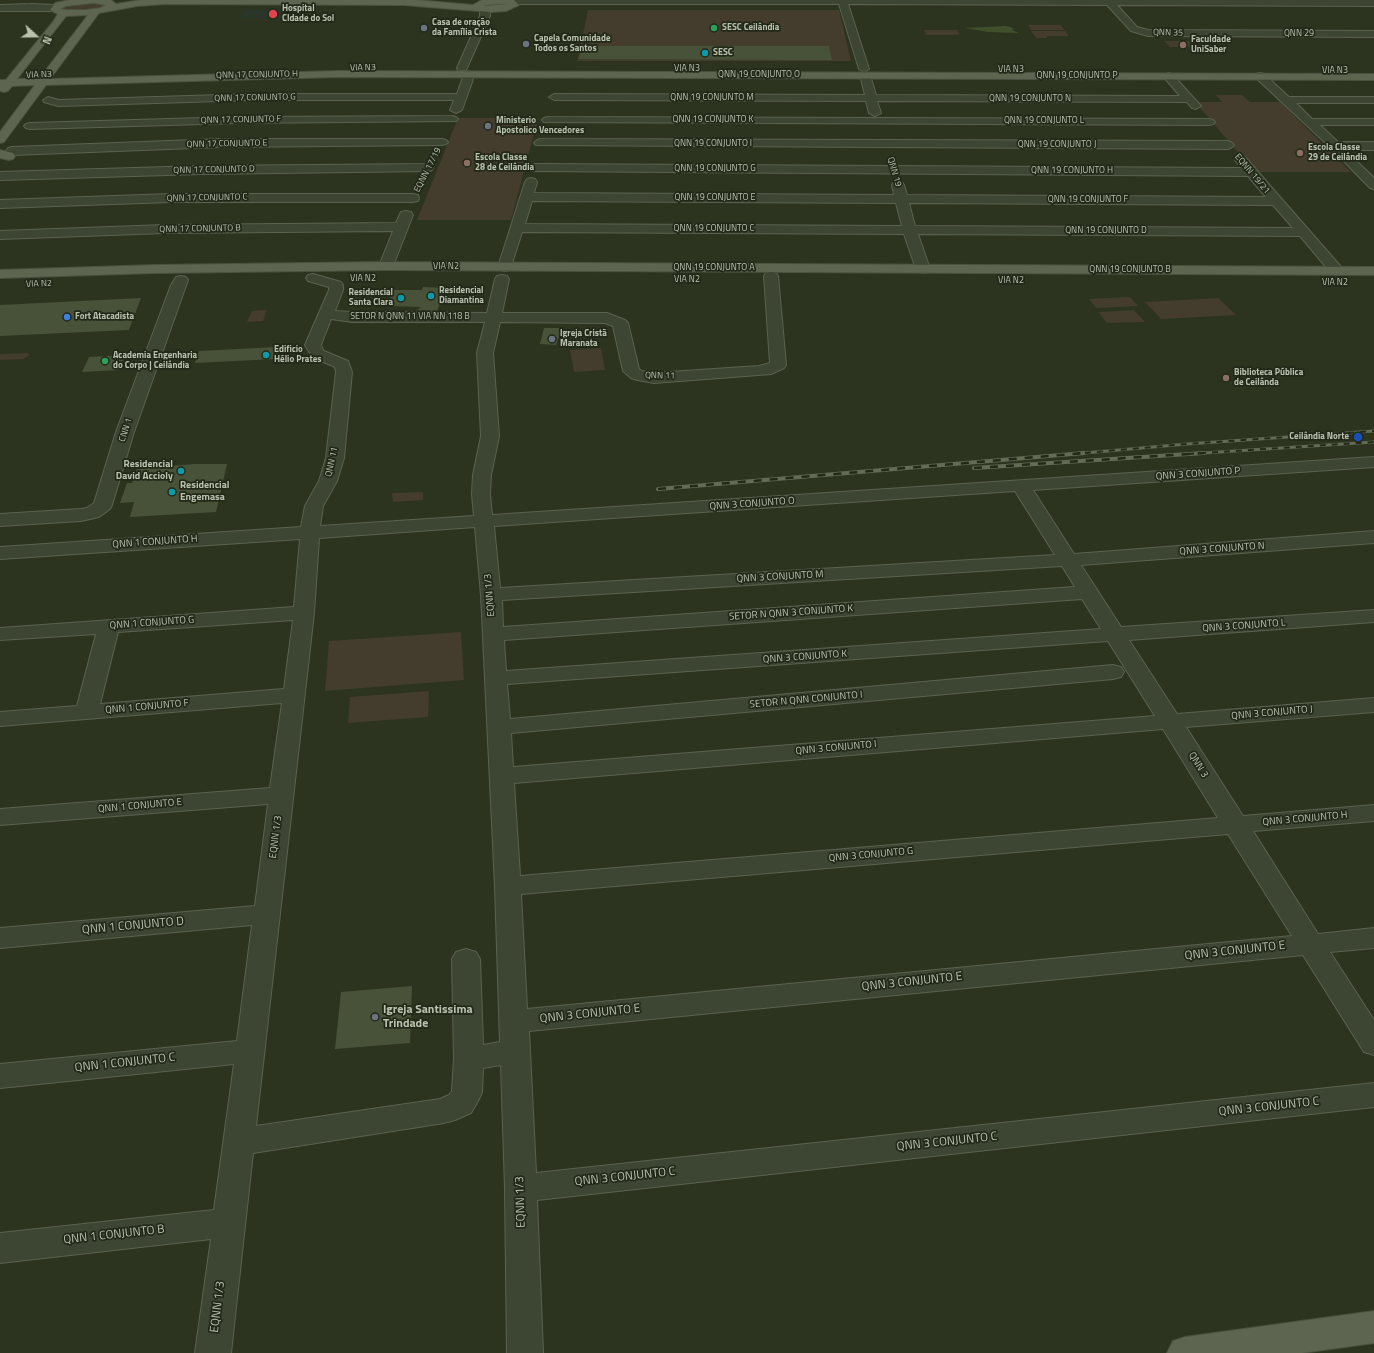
<!DOCTYPE html>
<html>
<head>
<meta charset="utf-8">
<style>
	body { margin:0 }
	#map { position:relative; width:1374px; height:1353px; overflow:hidden; background:#2c3420; font-family:"Titillium Web",sans-serif }
	canvas { display:block }
	.north { position:absolute; left:16px; top:16px; width:40px; height:40px; -webkit-text-stroke:3px #222919; paint-order:stroke; rotate:111deg; font-size:11px; font-weight:700; line-height:16px; text-align:center; color:#b9c2ad }
	.north::after { content:''; display:block; margin:auto; width:14px; height:18px; background:#b9c2ad; clip-path:polygon(50% 0,100% 100%,50% 72%,0 100%) }
</style>
</head>
<body>
<div id="map">
<canvas width="1374" height="1353"></canvas>
<div class="north">N</div>
</div>
<script>
const g = document.querySelector('canvas').getContext('2d');
g.lineJoin = 'round';
function paint(path, color) {
  g.fillStyle = color;
  g.fill(path, 'evenodd');
}
function toPath(rows) {
  const path = new Path2D();
  for (const r of rows) {
    path.moveTo(r[0], r[1]);
    for (let i = 2; i < r.length; i += 2) path.lineTo(r[i], r[i + 1]);
  }
  return path;
}
function trace(path, color, width, dash) {
  g.strokeStyle = color;
  g.lineWidth = width;
  g.lineCap = dash ? 'butt' : 'round';
  g.setLineDash(dash || []);
  g.stroke(path);
}
function write(font, color, halo, rows, align = 'center') {
  g.font = font + ' "Titillium Web",sans-serif';
  g.lineWidth = 3.5;
  g.setLineDash([]);
  g.textBaseline = 'middle';
  g.strokeStyle = halo;
  g.fillStyle = color;
  for (const [text, x, y, turn = 0] of rows) {
    g.save();
    g.translate(x, y);
    g.rotate((+turn || 0) * Math.PI / 180);
    g.textAlign = isNaN(turn) ? turn : align;
    if (halo) g.strokeText(text, 0, 0);
    g.fillText(text, 0, 0);
    g.restore();
  }
}
paint(toPath([
	[246,10,306,10,300,18,239,18]
]), '#2b362a');
paint(toPath([
	[98,1,107,6,92,11,61,11,58,8],
	[588,10,839,10,851,61,577,61],
	[1028,25,1061,25,1064,30,1031,30],
	[924,30,957,30,960,35,926,35],
	[1031,31,1065,31,1069,36,1047,36,1047,38,1036,38],
	[1164,41,1195,41,1201,47,1170,47],
	[1216,95,1242,95,1250,102,1280,102,1351,172,1255,172,1195,102,1222,102],
	[458,118,538,118,511,220,417,220],
	[1130,297,1138,306,1096,308,1089,299],
	[1218,298,1236,315,1161,319,1145,302],
	[267,310,263,321,247,322,252,311],
	[1134,310,1145,322,1107,323,1098,312],
	[601,348,605,370,574,372,570,350],
	[27,353,30,355,23,359,0,360,0,354],
	[423,492,423,500,393,502,392,493],
	[461,632,464,680,325,691,329,641],
	[429,691,428,717,348,723,350,697]
]), '#443c2d');
paint(toPath([
	[1005,26,1010,27,1014,29,1012,30,1019,33,988,32,965,28]
]), '#414f2b');
paint(toPath([
	[582,46,829,46,832,60,579,59],
	[423,287,446,288,437,311,416,311,421,307,387,306,393,290,422,290],
	[141,298,129,330,0,336,0,305],
	[544,328,562,328,556,345,540,344],
	[276,347,275,359,195,363,199,351],
	[125,355,119,370,82,372,89,357],
	[194,464,227,464,216,512,130,517,134,502,120,503,127,483,132,483,137,469],
	[412,986,410,1043,335,1049,341,992]
]), '#485239');
const minor = toPath([
	[502,0,1374,0,1374,6,1117,5,1137,27,1148,30,1374,31,1374,37,1148,36,1131,31,1107,5,848,4,869,69,864,72,859,69,839,4,506,4,503,3,502,0],
	[31,4,55,5,60,8,55,11,0,11,0,5,31,4],
	[485,6,490,9,490,16,467,68,466,70,458,70,457,68,480,16,480,9,485,6],
	[469,71,474,74,472,82,462,110,456,113,450,110,454,100,254,100,58,106,44,102,43,100,48,97,59,100,254,94,457,94,464,74,469,71],
	[865,72,870,75,876,95,1180,96,1163,76,1168,73,1172,74,1201,106,1196,109,1192,108,1187,102,877,101,881,113,875,116,869,113,866,101,554,100,549,97,554,94,865,95,860,75,865,72],
	[1260,73,1264,74,1289,97,1374,97,1374,103,1296,103,1312,119,1374,119,1374,125,1320,125,1338,142,1374,142,1374,150,1345,150,1374,178,1374,189,1370,188,1331,148,1256,78,1255,76,1256,74,1260,73],
	[452,116,456,117,458,119,456,121,238,123,30,129,26,128,24,126,26,124,30,123,238,117,452,116],
	[548,117,1209,119,1213,120,1215,122,1213,124,1209,125,544,122,542,120,544,118,548,117],
	[221,139,442,139,446,140,448,142,446,144,442,145,221,147,12,155,8,154,6,151,8,148,12,147,221,139],
	[540,139,1228,141,1232,143,1234,145,1232,147,1228,149,536,145,534,143,536,141,540,139],
	[1241,156,1245,157,1342,268,1344,271,1342,274,1337,275,1332,274,1300,236,918,234,930,269,928,272,923,273,918,272,916,269,904,234,522,232,510,270,505,271,500,270,498,267,525,182,527,179,531,178,535,179,537,182,534,193,894,195,892,185,894,182,898,181,902,182,904,185,907,195,1266,197,1248,176,531,171,529,168,531,165,535,164,1242,168,1235,160,1237,157,1241,156],
	[532,201,896,203,902,226,525,224,532,201],
	[909,203,1273,205,1293,228,915,226,909,203],
	[427,164,431,165,433,168,431,171,201,174,0,180,0,172,201,166,427,164],
	[171,194,413,194,418,195,419,198,418,201,413,202,171,202,0,208,0,200,171,194],
	[406,211,411,212,413,215,393,266,391,269,386,270,381,269,379,266,393,231,165,233,0,239,0,231,165,225,396,223,401,212,406,211],
	[771,272,776,273,778,276,786,365,784,368,771,374,654,383,637,380,631,378,623,371,613,326,605,323,500,322,493,353,499,436,491,475,490,494,492,515,1374,457,1374,467,1033,490,1074,554,1374,531,1374,543,1081,565,1121,627,1374,610,1374,622,1129,640,1177,714,1374,698,1374,712,1186,727,1243,816,1374,805,1374,821,1253,831,1318,934,1374,928,1374,948,1330,952,1374,1020,1374,1055,1364,1052,1303,955,529,1031,536,1173,1374,1083,1374,1107,537,1200,543,1353,507,1353,505,1188,501,1065,483,1068,482,1092,478,1101,471,1113,455,1120,444,1123,253,1153,231,1353,195,1353,211,1239,0,1263,0,1233,214,1210,234,1064,0,1088,0,1064,237,1041,252,925,0,948,0,928,255,906,268,804,0,825,0,809,270,788,282,703,0,726,0,712,77,706,96,634,0,640,0,628,294,607,300,539,0,559,0,547,301,527,305,506,319,481,326,458,336,372,335,367,312,357,305,345,329,290,329,287,308,281,306,278,308,275,313,274,341,282,343,285,343,290,335,311,352,312,487,313,495,279,497,276,502,275,507,276,509,279,502,313,607,313,625,320,628,323,639,369,642,371,654,373,759,366,770,363,764,276,766,273,771,272],
	[331,319,352,322,485,322,477,353,481,436,473,475,472,494,474,516,320,526,323,506,337,481,344,458,352,372,348,361,324,351,322,348,321,345,331,319],
	[1015,491,1055,555,500,588,494,526,1015,491],
	[475,527,481,595,495,886,500,1042,483,1045,480,959,476,952,466,949,456,952,452,959,454,1058,452,1091,449,1095,440,1099,256,1126,314,613,319,538,475,527],
	[1062,566,1075,587,503,627,502,600,1062,566],
	[1082,599,1101,629,506,671,504,640,1082,599],
	[293,620,284,689,100,704,118,632,293,620],
	[1108,641,1155,716,513,767,511,733,1113,679,1121,677,1124,672,1121,667,1113,665,510,719,507,684,1108,641],
	[1163,729,1218,818,520,876,514,783,1163,729],
	[1228,834,1292,936,527,1009,521,894,1228,834],
	[181,276,186,277,188,280,134,432,112,505,110,509,99,517,81,521,0,526,0,514,81,509,87,508,94,503,116,432,171,285,176,277,181,276]
]);
const major = toPath([
	[69,0,111,0,116,4,141,0,416,0,473,5,482,0,514,0,519,5,506,11,491,12,403,5,165,4,137,6,99,13,50,79,338,71,1374,74,1374,80,338,77,46,85,4,142,0,143,0,132,35,85,12,86,8,91,4,92,0,91,0,80,6,80,53,22,58,14,50,10,55,3,69,0],
	[94,3,106,5,100,8,85,10,67,10,60,9,66,6,94,3],
	[502,4,508,4,484,6,486,5,502,4],
	[88,15,39,79,17,79,66,16,88,15],
	[0,150,13,153,15,156,13,159,9,160,0,158,0,150],
	[386,262,1374,267,1374,275,386,270,155,273,0,278,0,270,155,265,386,262],
	[1374,1311,1374,1343,1302,1353,1167,1353,1173,1341,1185,1337,1374,1311]
]);
trace(minor, '#5b6350', 2);
trace(major, '#49513f', 2);
paint(minor, '#3d4533');
paint(major, '#5d6551');
const railFar1 = toPath([
	[1073,454,1187,444,1374,431],
	[1188,454,1374,442]
]);
const rail = toPath([
	[974,468,1204,453],
	[658,489,1084,453]
]);
trace(railFar1, '#626c55', 3);
trace(rail, '#626c55', 4);
trace(railFar1, '#222919', 2, [6]);
trace(rail, '#222919', 2.5, [8]);
for (const [x, y, r, color] of [
	[273,14,5,"#e0444e"],
	[424,28,4,"#6b7280"],
	[714,28,4,"#2e9e5b"],
	[526,44,4,"#6b7280"],
	[1183,45,4,"#8d6e63"],
	[705,53,4,"#0f9aa8"],
	[488,126,4,"#6b7280"],
	[1300,153,4,"#8d6e63"],
	[467,163,4,"#8d6e63"],
	[431,296,4,"#0f9aa8"],
	[401,298,4,"#0f9aa8"],
	[67,317,4,"#3f7fe0"],
	[552,339,4,"#6b7280"],
	[266,355,4,"#0f9aa8"],
	[105,361,4,"#2e9e5b"],
	[1226,378,4,"#8d6e63"],
	[1358,437,5,"#1a4fb4"],
	[181,471,4,"#0f9aa8"],
	[172,492,4,"#0f9aa8"],
	[375,1017,4,"#6b7280"]
]) {
  const dot = new Path2D();
  dot.arc(x, y, r, 0, 2 * Math.PI);
  g.fillStyle = color;
  g.fill(dot);
  trace(dot, '#222919', 1.5);
}
write('bold 9px', '#b9c2ad', '#222919', [
	["Hospital",282,9],
	["CIdade do Sol",282,19],
	["Casa de oração",432,23],
	["da Família Crista",432,33],
	["SESC Ceilândia",722,28],
	["Capela Comunidade",534,39],
	["Todos os Santos",534,49],
	["Faculdade",1191,40],
	["UniSaber",1191,50],
	["SESC",713,53],
	["Ministerio",496,121],
	["Apostolico Vencedores",496,131],
	["Escola Classe",1308,148],
	["29 de Ceilândia",1308,158],
	["Escola Classe",475,158],
	["28 de Ceilândia",475,168],
	["Residencial",439,291],
	["Diamantina",439,301],
	["Residencial",393,293,"right"],
	["Santa Clara",393,303,"right"],
	["Fort Atacadista",75,317],
	["Igreja Cristã",560,334],
	["Maranata",560,344],
	["Edificio",274,350],
	["Hélio Prates",274,360],
	["Academia Engenharia",113,356],
	["do Corpo | Ceilândia",113,366],
	["Biblioteca Pública",1234,373],
	["de Ceilânda",1234,383],
	["Ceilândia Norte",1349,437,"right"]
], 'left');
write('9px', '#b9c2ad', '#222919', [
	["QNN 35",1168,33,1],
	["QNN 29",1299,34],
	["VIA N3",363,68,-1],
	["VIA N3",687,69],
	["VIA N3",1011,70],
	["VIA N3",1335,71],
	["VIA N3",39,75,-2],
	["QNN 17 CONJUNTO H",257,75,-1],
	["QNN 19 CONJUNTO O",759,75],
	["QNN 19 CONJUNTO P",1077,76],
	["QNN 17 CONJUNTO G",255,98,-1],
	["QNN 19 CONJUNTO M",712,98],
	["QNN 19 CONJUNTO N",1030,99],
	["QNN 17 CONJUNTO F",241,120,-1],
	["QNN 19 CONJUNTO K",713,120],
	["QNN 19 CONJUNTO L",1044,121],
	["QNN 17 CONJUNTO E",227,144,-1],
	["QNN 19 CONJUNTO I",713,144],
	["QNN 19 CONJUNTO J",1057,145],
	["QNN 19 CONJUNTO G",715,169],
	["QNN 17 CONJUNTO D",214,170,-1],
	["EQNN 17/19",428,170,-63],
	["QNN 19 CONJUNTO H",1072,171],
	["QNN 19",894,172,74],
	["EQNN 19/21",1252,174,50],
	["QNN 17 CONJUNTO C",207,198,-1],
	["QNN 19 CONJUNTO E",715,198],
	["QNN 19 CONJUNTO F",1088,200],
	["QNN 17 CONJUNTO B",200,229,-1],
	["QNN 19 CONJUNTO C",714,229],
	["QNN 19 CONJUNTO D",1106,231],
	["VIA N2",446,267],
	["QNN 19 CONJUNTO A",714,268],
	["QNN 19 CONJUNTO B",1130,270],
	["VIA N2",363,279],
	["VIA N2",687,280],
	["VIA N2",1011,281],
	["VIA N2",1335,283],
	["VIA N2",39,284,-2],
	["SETOR N QNN 11 VIA NN 118 B",410,317],
	["QNN 11",660,376,1],
	["CNN 1",126,430,-72],
	["QNN 11",332,462,-78]
]);
write('bold 10px', '#b9c2ad', '#222919', [
	["Residencial",173,465],
	["David Accioly",173,477],
	["Residencial",180,486,"left"],
	["Engemasa",180,498,"left"]
], 'right');
write('10px', '#b9c2ad', '#222919', [
	["QNN 3 CONJUNTO P",1198,474,-4],
	["QNN 3 CONJUNTO O",752,504,-4],
	["QNN 1 CONJUNTO H",155,542,-4],
	["QNN 3 CONJUNTO N",1222,549,-4],
	["QNN 3 CONJUNTO M",780,577,-3],
	["EQNN 1/3",490,595,-95],
	["SETOR N QNN 3 CONJUNTO K",791,613,-4],
	["QNN 1 CONJUNTO G",152,623,-4],
	["QNN 3 CONJUNTO L",1244,626,-4],
	["QNN 3 CONJUNTO K",805,657,-4],
	["SETOR N QNN CONJUNTO I",806,700,-5],
	["QNN 1 CONJUNTO F",147,707,-5],
	["QNN 3 CONJUNTO J",1272,713,-5],
	["QNN 3 CONJUNTO I",836,748,-5],
	["QNN 3",1198,765,58],
	["QNN 1 CONJUNTO E",140,806,-5],
	["QNN 3 CONJUNTO H",1305,819,-5],
	["EQNN 1/3",276,837,-83],
	["QNN 3 CONJUNTO G",871,855,-5]
]);
write('12px', '#b9c2ad', '#222919', [
	["QNN 1 CONJUNTO D",133,926,-5],
	["QNN 3 CONJUNTO E",1235,951,-6],
	["QNN 3 CONJUNTO E",912,982,-6],
	["QNN 3 CONJUNTO E",590,1014,-6],
	["QNN 1 CONJUNTO C",125,1063,-6],
	["QNN 3 CONJUNTO C",1269,1107,-6],
	["QNN 3 CONJUNTO C",947,1142,-6],
	["QNN 3 CONJUNTO C",625,1177,-6],
	["EQNN 1/3",521,1202,-92],
	["QNN 1 CONJUNTO B",114,1235,-6],
	["EQNN 1/3",218,1307,-83]
]);
write('bold 12px', '#b9c2ad', '#222919', [
	["Igreja Santissima",383,1010],
	["Trindade",383,1024]
], 'left');
</script>
</body>
</html>
